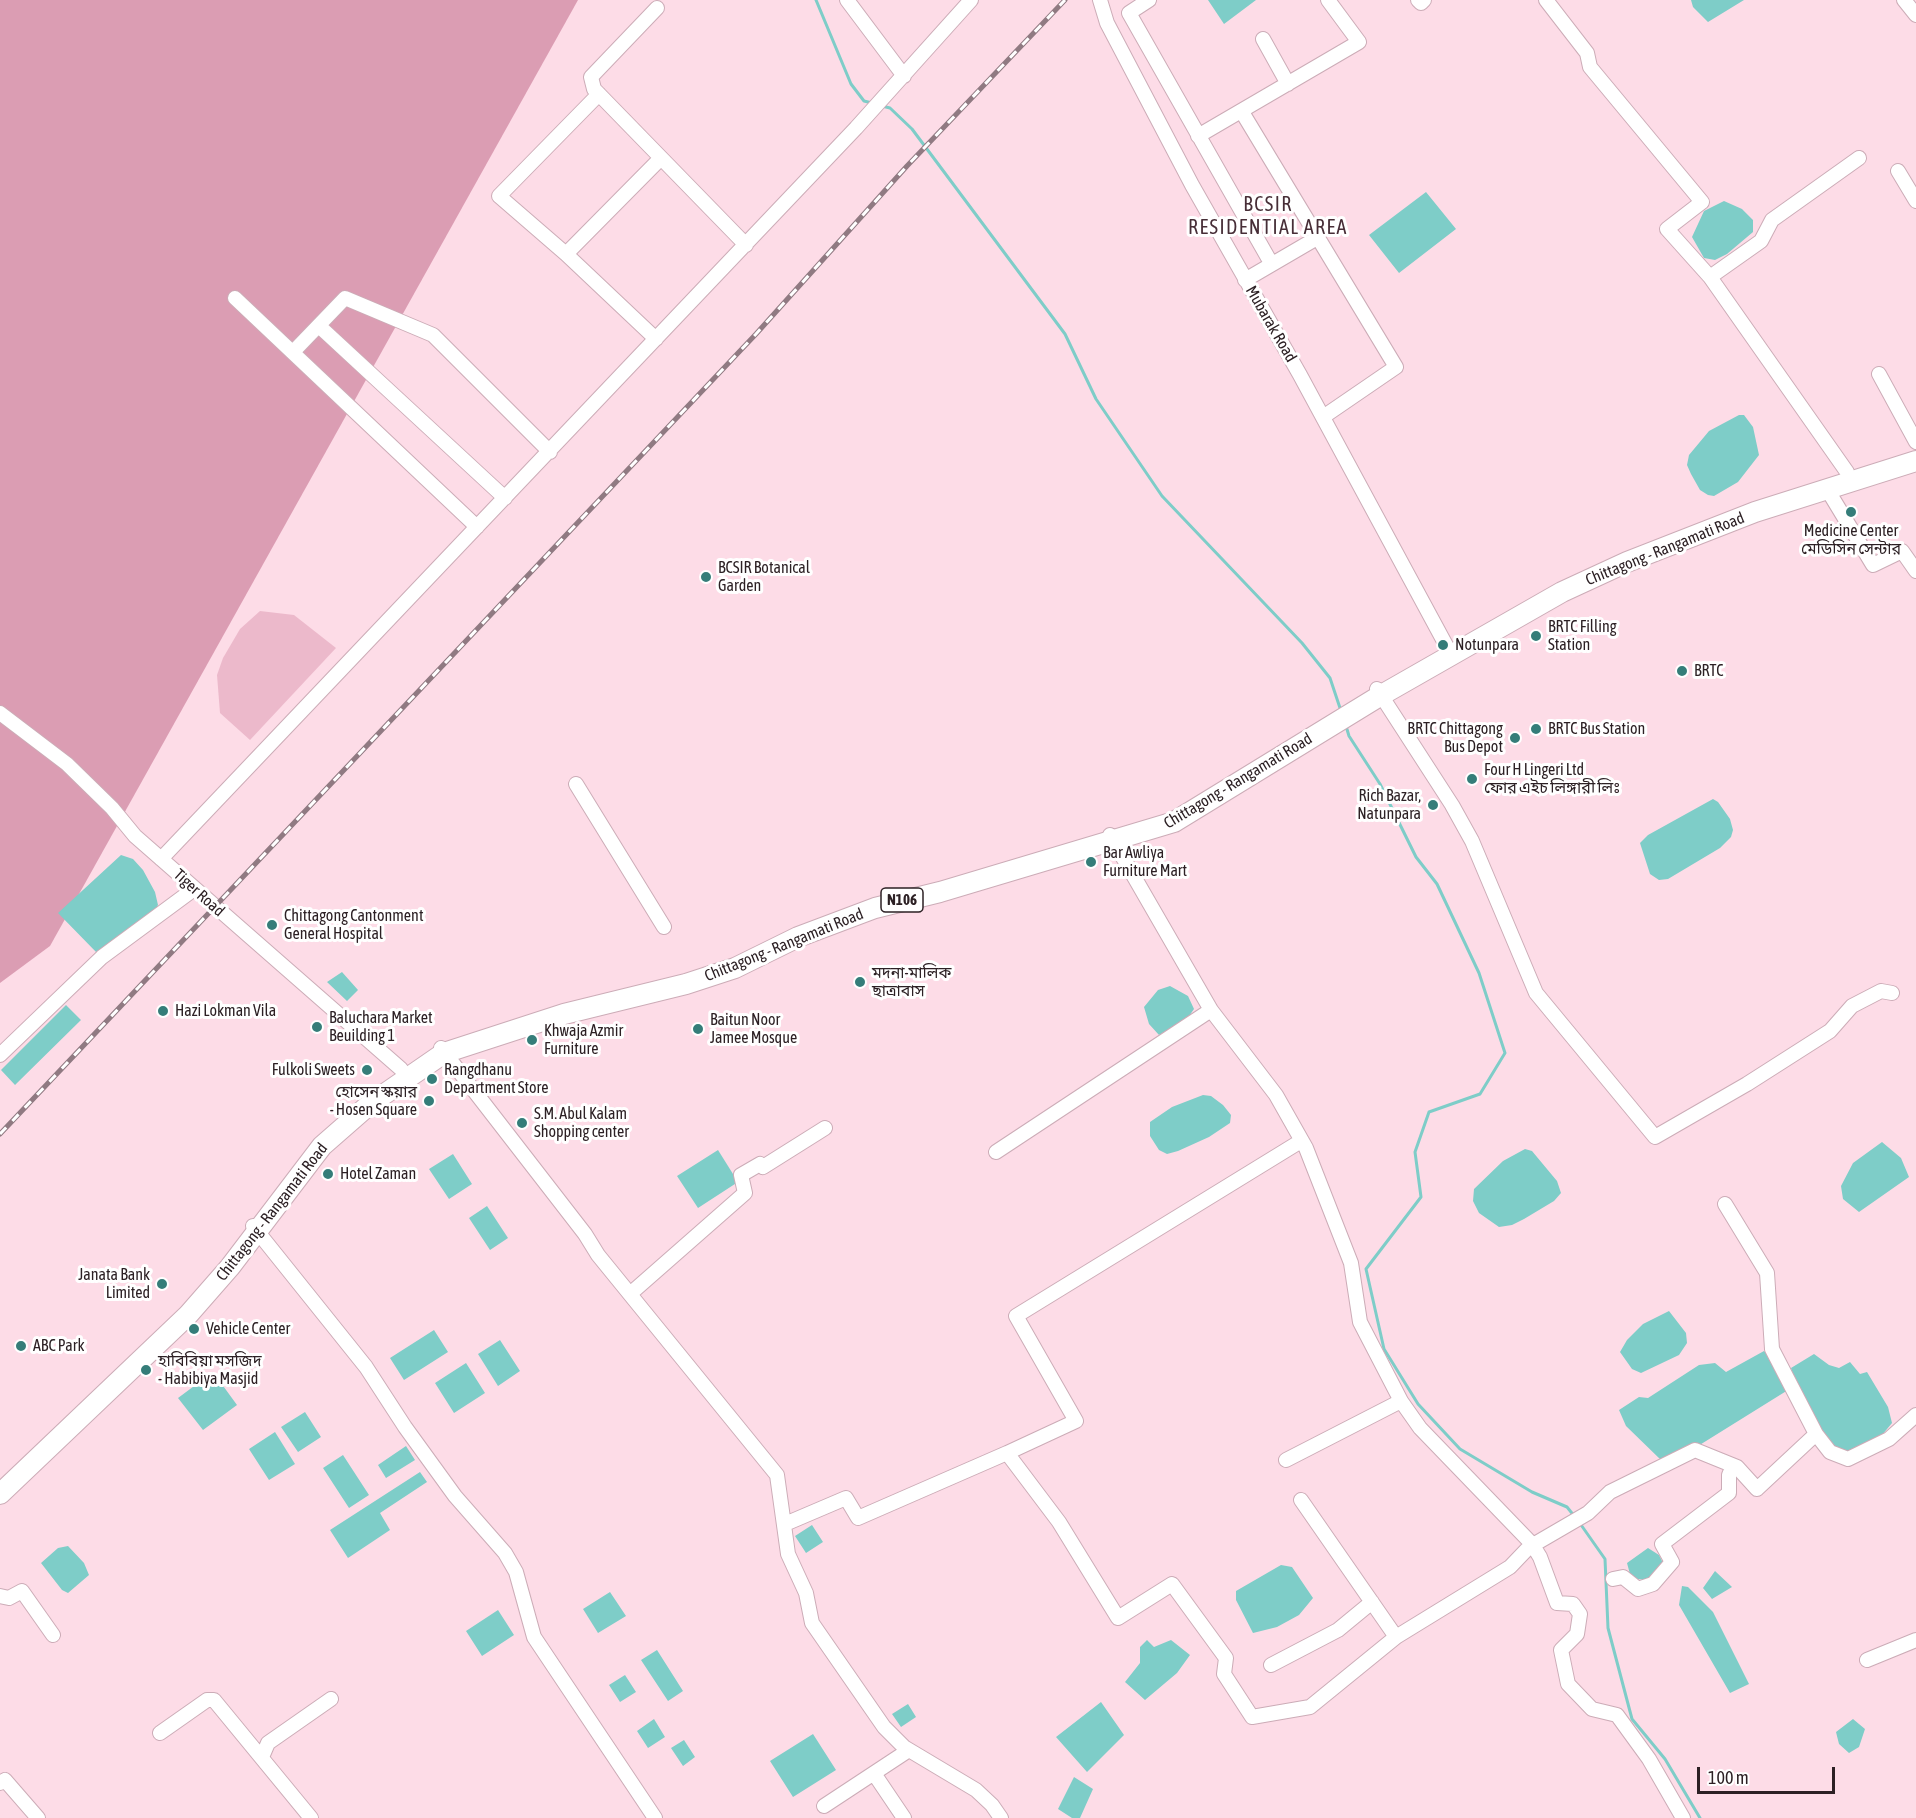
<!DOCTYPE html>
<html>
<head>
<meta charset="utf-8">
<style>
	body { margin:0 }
	#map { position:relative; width:1916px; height:1818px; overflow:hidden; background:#fddce7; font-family:"Asap Condensed",sans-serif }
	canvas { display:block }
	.scale { position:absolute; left:1697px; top:1767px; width:138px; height:27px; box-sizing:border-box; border:3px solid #2c2024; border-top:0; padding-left:8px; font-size:18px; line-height:21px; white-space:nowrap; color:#2c2024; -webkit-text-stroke:4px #fff; paint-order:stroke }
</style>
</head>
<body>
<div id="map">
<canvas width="1916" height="1818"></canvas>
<div class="scale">100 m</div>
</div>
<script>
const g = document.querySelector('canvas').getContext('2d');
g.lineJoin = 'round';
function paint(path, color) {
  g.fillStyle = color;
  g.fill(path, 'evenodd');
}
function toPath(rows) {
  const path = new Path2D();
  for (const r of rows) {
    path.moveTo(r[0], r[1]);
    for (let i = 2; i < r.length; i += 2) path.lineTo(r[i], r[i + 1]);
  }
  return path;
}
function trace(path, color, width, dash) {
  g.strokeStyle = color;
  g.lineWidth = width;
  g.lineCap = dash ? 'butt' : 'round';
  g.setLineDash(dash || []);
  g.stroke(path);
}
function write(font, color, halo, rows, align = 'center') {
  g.font = font + ' "Asap Condensed","Noto Sans Bengali",sans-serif';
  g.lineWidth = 6;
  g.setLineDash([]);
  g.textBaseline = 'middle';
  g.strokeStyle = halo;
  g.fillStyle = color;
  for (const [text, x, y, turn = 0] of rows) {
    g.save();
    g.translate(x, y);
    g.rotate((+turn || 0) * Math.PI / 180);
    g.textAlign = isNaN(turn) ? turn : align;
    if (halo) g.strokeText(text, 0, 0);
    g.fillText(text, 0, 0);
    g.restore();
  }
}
paint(toPath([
	[260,611,294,615,336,648,250,740,220,713,217,675,223,658,240,629]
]), '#ecb9cb');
paint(toPath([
	[0,0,578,0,50,946,0,983]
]), '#db9db3');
paint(toPath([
	[1208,0,1256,0,1224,24],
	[1691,0,1744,0,1708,22,1693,7],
	[1426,192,1456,229,1399,273,1369,235],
	[1724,201,1742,209,1753,220,1753,232,1727,254,1715,260,1704,258,1692,237,1704,211],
	[1739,415,1744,415,1753,427,1759,455,1738,482,1714,496,1708,495,1700,490,1691,474,1687,465,1689,455,1709,431],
	[1713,799,1718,802,1730,819,1733,830,1731,837,1720,848,1668,879,1659,880,1650,874,1640,843,1648,835],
	[121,855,133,859,143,870,155,892,158,905,154,912,97,953,58,913],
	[342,972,358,990,347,1001,327,982],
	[1170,986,1188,996,1194,1009,1187,1019,1159,1035,1149,1024,1144,1007,1158,990],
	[66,1005,81,1020,15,1085,1,1070],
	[1203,1095,1211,1096,1223,1105,1231,1115,1230,1123,1209,1137,1178,1151,1167,1154,1159,1150,1150,1136,1150,1122,1172,1107],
	[1882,1142,1901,1158,1909,1177,1859,1212,1843,1199,1841,1186,1853,1163],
	[1525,1149,1532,1151,1557,1181,1561,1193,1554,1201,1524,1219,1512,1225,1499,1227,1479,1213,1473,1201,1474,1189,1503,1161],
	[718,1150,738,1182,698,1208,677,1176],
	[453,1154,472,1184,449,1199,429,1169],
	[487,1206,508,1238,490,1250,469,1218],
	[1669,1311,1686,1333,1687,1343,1679,1355,1641,1373,1632,1369,1620,1352,1627,1340,1643,1324],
	[434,1330,448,1352,404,1380,390,1358],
	[500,1340,520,1371,498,1386,478,1354],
	[1764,1351,1770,1356,1788,1390,1698,1446,1662,1461,1626,1426,1619,1410,1639,1397,1648,1398,1699,1365,1715,1363,1726,1372],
	[1814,1354,1829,1365,1839,1368,1850,1362,1860,1374,1867,1372,1888,1407,1892,1423,1882,1435,1848,1451,1836,1448,1824,1436,1796,1384,1791,1368],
	[466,1363,485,1393,454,1413,435,1383],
	[213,1372,237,1405,203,1430,178,1398],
	[305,1412,321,1437,298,1452,281,1427],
	[275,1432,295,1464,269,1480,249,1449],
	[406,1446,415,1460,386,1478,378,1465],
	[343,1455,369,1495,349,1508,323,1468],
	[420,1472,427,1482,380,1513,390,1530,348,1558,330,1530],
	[812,1525,823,1542,806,1553,795,1536],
	[68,1546,84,1563,89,1575,68,1593,62,1590,41,1563,58,1548],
	[1648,1548,1659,1555,1663,1563,1657,1573,1645,1580,1631,1578,1627,1563],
	[1281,1565,1292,1567,1313,1598,1299,1615,1277,1627,1253,1633,1236,1600,1236,1591],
	[1715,1571,1732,1587,1712,1599,1703,1588],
	[1682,1586,1688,1587,1713,1612,1749,1684,1730,1693,1679,1605],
	[610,1592,626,1616,598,1633,583,1609],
	[498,1610,514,1635,482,1656,466,1631],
	[1147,1640,1154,1647,1171,1640,1190,1655,1177,1673,1145,1700,1125,1682,1140,1663,1140,1647],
	[657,1650,683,1691,668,1701,641,1660],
	[625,1675,636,1692,620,1702,609,1685],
	[1101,1702,1124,1735,1087,1772,1056,1737],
	[908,1704,916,1717,901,1727,892,1714],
	[654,1719,665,1737,648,1748,637,1731],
	[1853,1719,1865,1729,1859,1747,1849,1753,1839,1744,1836,1732],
	[813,1734,836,1770,793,1797,770,1761],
	[684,1740,695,1757,683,1766,671,1748],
	[1074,1777,1093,1789,1080,1818,1072,1818,1058,1809]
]), '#7ecdc8');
trace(toPath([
	[816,0,851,84,864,101,872,103],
	[882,106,890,108,912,129,1065,334,1096,399,1162,496,1302,643,1330,678,1341,711],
	[1346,726,1349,736,1380,784,1416,857,1437,884,1479,973,1505,1053,1480,1094,1429,1112,1415,1152,1421,1197,1366,1269,1384,1349,1418,1404,1460,1449,1532,1492,1567,1507,1575,1517],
	[1579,1522,1605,1559,1608,1628,1632,1719,1665,1759,1700,1818]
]), '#7ecdc8', 3);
const minor = toPath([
	[847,0,904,76],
	[1100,0,1107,23,1192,185,1300,375,1447,647],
	[1149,0,1129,13,1271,263],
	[1418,0,1421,3,1424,0],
	[1546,0,1587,53,1590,67,1702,202,1667,229,1710,277,1847,472],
	[1904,0,1916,15],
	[657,8,591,77,594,89,746,245],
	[1263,39,1288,84],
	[599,94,499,196,566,254,656,339],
	[1242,112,1396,367,1323,417],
	[1198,136,1359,42,1328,0],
	[1898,171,1916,201],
	[566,254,661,158],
	[1710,277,1761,241,1772,220,1859,158],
	[1245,280,1317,238],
	[235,298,477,527],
	[319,326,505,498],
	[293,352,345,298,433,335,550,452],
	[1879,374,1916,442],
	[1827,489,1873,565,1902,551,1916,571],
	[1377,689,1452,805,1472,841,1536,993,1655,1137,1747,1084,1830,1031,1852,1006,1881,991,1892,993],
	[0,713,67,764,112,808,135,836,401,1069],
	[576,784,664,927],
	[1110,835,1211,1010,1276,1095,1306,1148,1351,1263,1360,1322,1401,1401,1286,1460],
	[161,859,856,128,971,0],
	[441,1048,585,1234,598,1255,777,1475,788,1554,806,1593,812,1623,884,1727,904,1747,976,1790,992,1805,1001,1818],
	[0,1055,102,957,194,889],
	[996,1152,1211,1010],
	[1725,1204,1767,1273,1772,1349,1816,1434,1830,1452,1848,1459,1889,1439,1916,1415],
	[253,1226,366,1367,405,1427,455,1496,505,1553,516,1572,534,1637,655,1818],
	[630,1294,745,1193,741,1175,760,1164,763,1167,825,1128],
	[1401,1401,1420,1428,1532,1544,1540,1557,1557,1603,1573,1604,1580,1614,1577,1634,1561,1650,1568,1684,1592,1709,1617,1715,1649,1759,1683,1818],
	[1007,1453,1076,1421,1016,1316,1301,1141],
	[1301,1500,1396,1637,1510,1567,1532,1544],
	[785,1524,846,1498,858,1518,1007,1453,1059,1522,1118,1618,1172,1584,1226,1658,1224,1674,1252,1717,1310,1707,1396,1637],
	[1533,1545,1588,1513,1610,1492,1695,1450,1737,1467,1757,1489,1816,1434],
	[1613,1579,1623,1577,1638,1589,1653,1584,1672,1562,1662,1544,1729,1493,1729,1475,1733,1466],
	[0,1596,9,1598,22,1591,53,1635],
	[1867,1660,1916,1640],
	[1271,1665,1338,1630,1372,1602],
	[160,1733,207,1700,214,1700,311,1818],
	[262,1757,268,1743,331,1699],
	[875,1775,904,1818],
	[0,1783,5,1780,38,1818],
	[824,1806,909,1750]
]);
const highway = toPath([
	[0,1494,188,1315,230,1267,322,1146,370,1104,444,1053,564,1014,686,984,735,968,798,937,875,908,940,892,1174,822,1378,697,1562,592,1627,562,1755,512,1916,461]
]);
trace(minor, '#ccacb7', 16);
trace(highway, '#ccacb7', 22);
trace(minor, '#fff', 14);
trace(highway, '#fff', 20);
const rail = toPath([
	[0,1134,756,334,907,166,1065,0]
]);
trace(rail, '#907a82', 5);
trace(rail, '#fff', 3, [9]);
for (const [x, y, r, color] of [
	[1851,512,6,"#357d79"],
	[706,577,6,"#357d79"],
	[1536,636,6,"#357d79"],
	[1443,645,6,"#357d79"],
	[1682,671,6,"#357d79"],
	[1536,729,6,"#357d79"],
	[1515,738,6,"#357d79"],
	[1472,779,6,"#357d79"],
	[1433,805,6,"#357d79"],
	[1091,862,6,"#357d79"],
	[272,925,6,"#357d79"],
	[860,982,6,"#357d79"],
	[163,1011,6,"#357d79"],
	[317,1027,6,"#357d79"],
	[698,1029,6,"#357d79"],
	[532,1040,6,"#357d79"],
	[367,1070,6,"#357d79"],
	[432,1079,6,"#357d79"],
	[429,1101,6,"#357d79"],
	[522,1123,6,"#357d79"],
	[328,1174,6,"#357d79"],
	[162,1284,6,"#357d79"],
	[194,1329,6,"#357d79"],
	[21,1346,6,"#357d79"],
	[146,1370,6,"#357d79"]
]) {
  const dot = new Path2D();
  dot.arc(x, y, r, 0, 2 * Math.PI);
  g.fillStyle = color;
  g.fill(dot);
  trace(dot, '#fff', 2);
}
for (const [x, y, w] of [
	[902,900,42]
]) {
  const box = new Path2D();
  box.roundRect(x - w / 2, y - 12, w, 24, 4.5);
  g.fillStyle = '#fff';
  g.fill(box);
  trace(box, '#2c2024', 1.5);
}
write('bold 15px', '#2c2024', null, [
	["N106",902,900]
]);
write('16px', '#2c2024', '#fff', [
	["Mubarak Road",1271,324,60],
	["Chittagong - Rangamati Road",1665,549,-22],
	["Chittagong - Rangamati Road",1238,781,-31],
	["Tiger Road",199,893,42],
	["Chittagong - Rangamati Road",784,945,-22],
	["Chittagong - Rangamati Road",272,1212,-52]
]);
write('16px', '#2c2024', '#fff', [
	["Medicine Center",1851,531,"center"],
	["মেডিসিন সেন্টার",1851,549,"center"],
	["BCSIR Botanical",718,568],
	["Garden",718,586],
	["BRTC Filling",1548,627],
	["Station",1548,645],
	["Notunpara",1455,645],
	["BRTC",1694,671],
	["BRTC Chittagong",1503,729,"right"],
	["Bus Depot",1503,747,"right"],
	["BRTC Bus Station",1548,729],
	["Four H Lingeri Ltd",1484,770],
	["ফোর এইচ লিঙ্গারী লিঃ",1484,788],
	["Rich Bazar,",1421,796,"right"],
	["Natunpara",1421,814,"right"],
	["Bar Awliya",1103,853],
	["Furniture Mart",1103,871],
	["Chittagong Cantonment",284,916],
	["General Hospital",284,934],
	["মদনা-মালিক",872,973],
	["ছাত্রাবাস",872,991],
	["Hazi Lokman Vila",175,1011],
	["Baluchara Market",329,1018],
	["Beuilding 1",329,1036],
	["Baitun Noor",710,1020],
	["Jamee Mosque",710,1038],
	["Khwaja Azmir",544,1031],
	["Furniture",544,1049],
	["Fulkoli Sweets",355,1070,"right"],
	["Rangdhanu",444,1070],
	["Department Store",444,1088],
	["হোসেন স্কয়ার",417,1092,"right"],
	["- Hosen Square",417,1110,"right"],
	["S.M. Abul Kalam",534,1114],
	["Shopping center",534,1132],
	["Hotel Zaman",340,1174],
	["Janata Bank",150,1275,"right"],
	["Limited",150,1293,"right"],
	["Vehicle Center",206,1329],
	["ABC Park",33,1346],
	["হাবিবিয়া মসজিদ",158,1361],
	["- Habibiya Masjid",158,1379]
], 'left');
g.letterSpacing = '1.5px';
write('20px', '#472e37', '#fff', [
	["BCSIR",1268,205],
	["RESIDENTIAL AREA",1268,228]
]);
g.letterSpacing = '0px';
</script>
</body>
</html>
